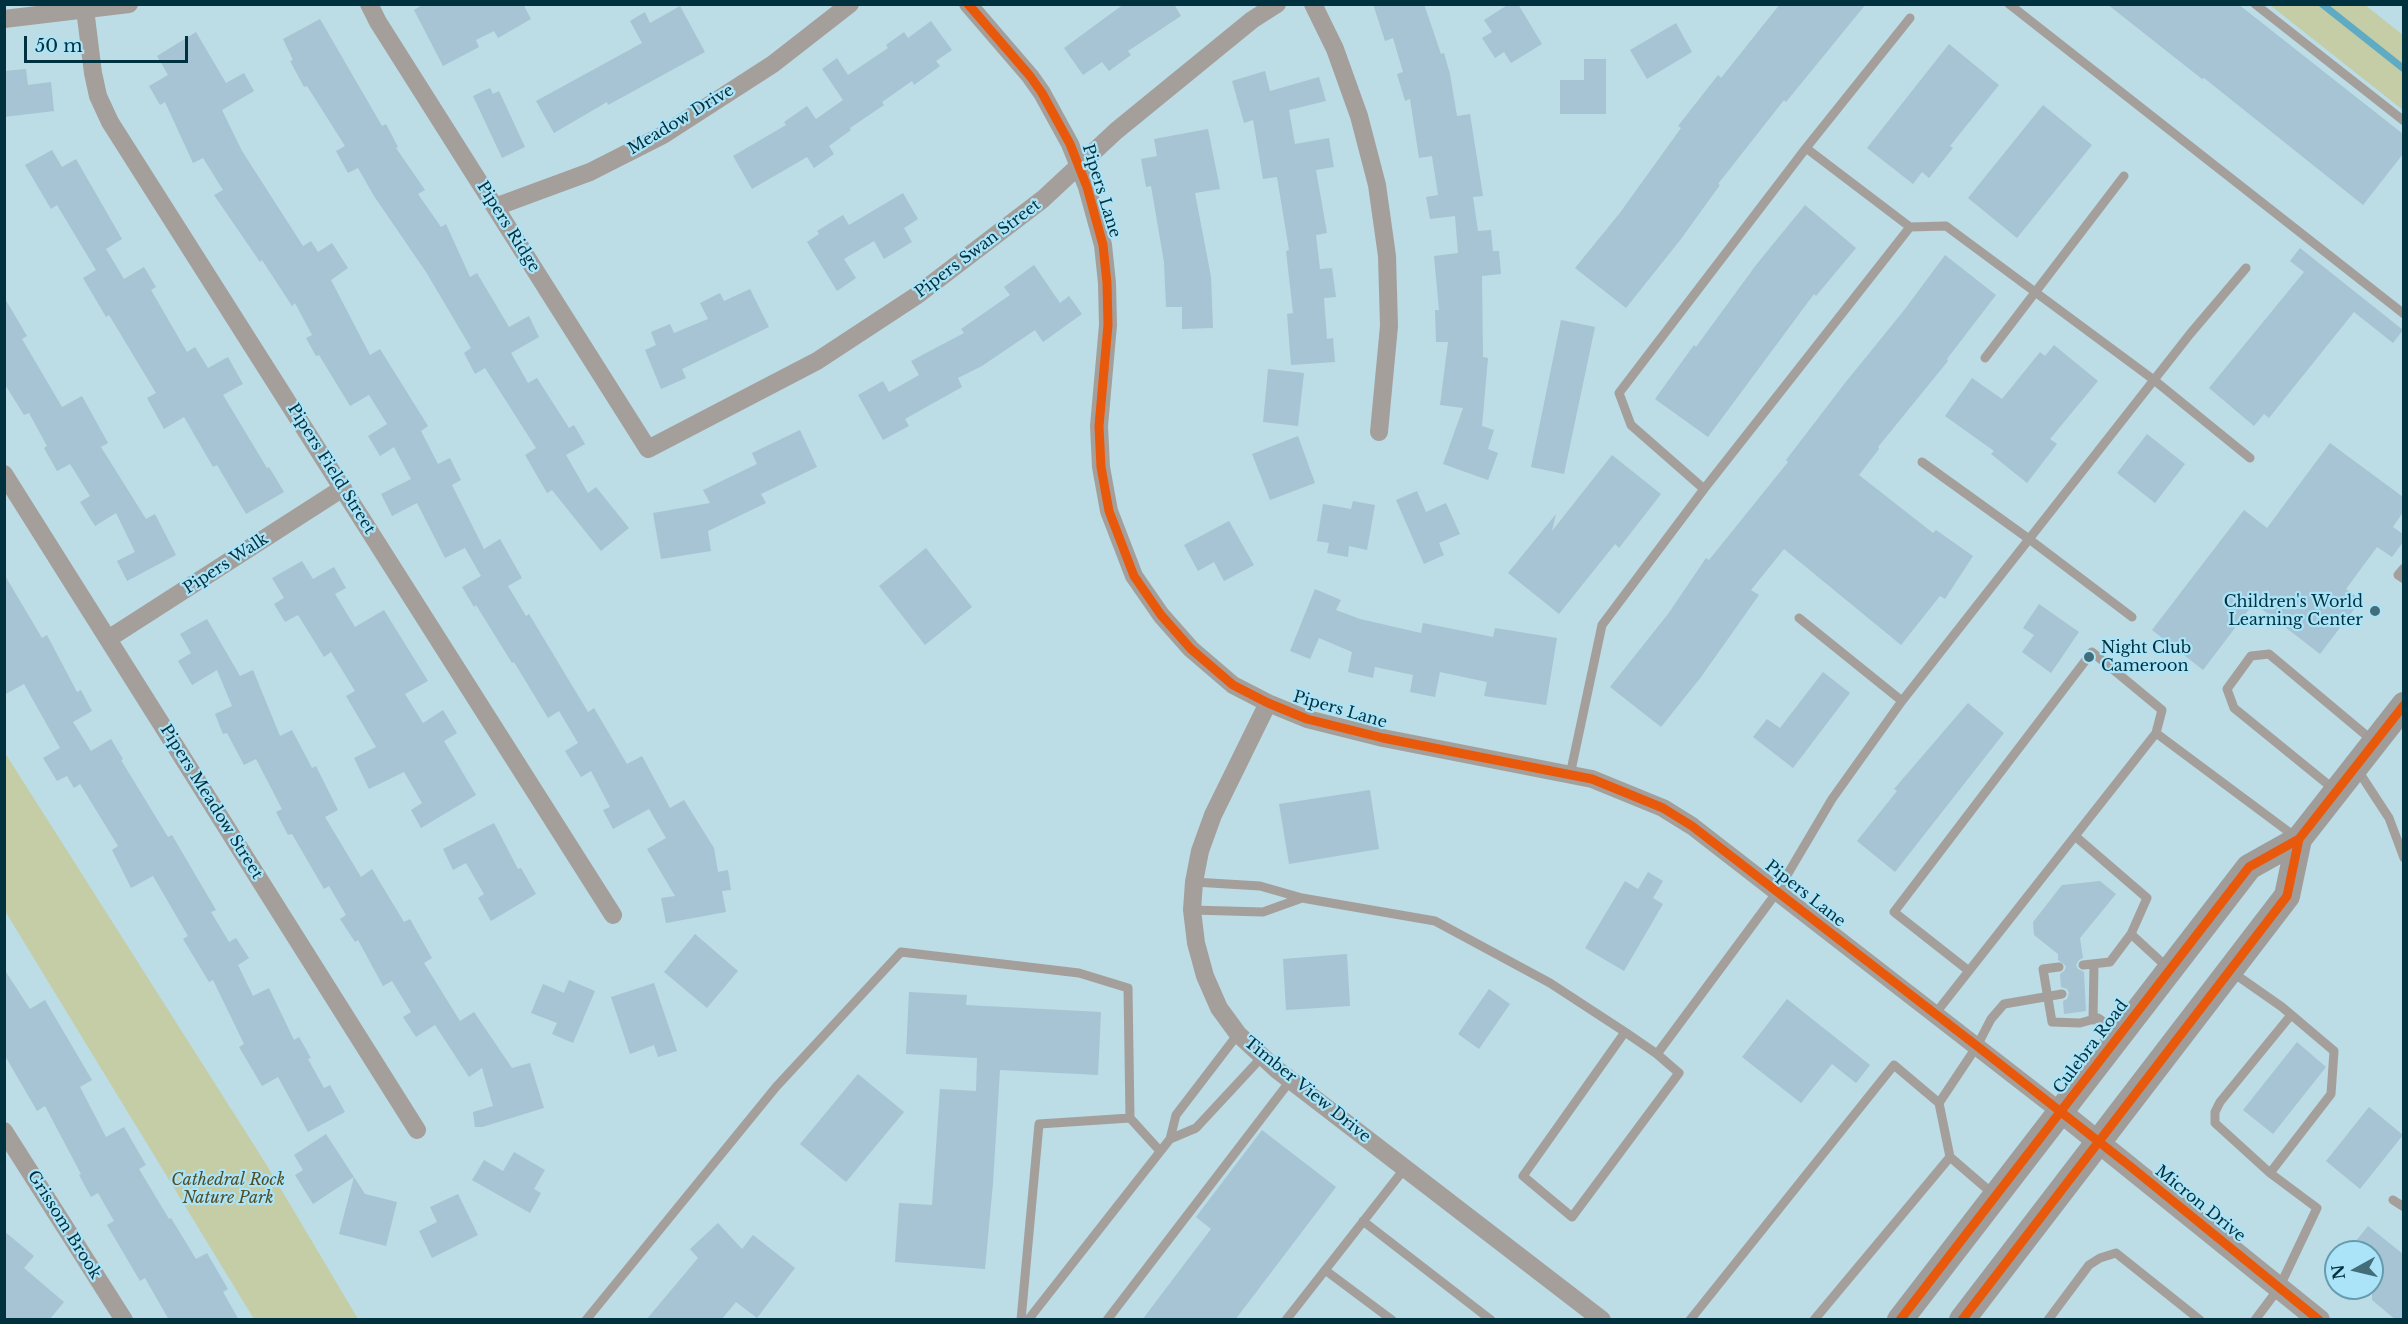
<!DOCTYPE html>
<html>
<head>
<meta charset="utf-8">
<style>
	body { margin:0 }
	#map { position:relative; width:2408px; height:1324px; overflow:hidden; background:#bcdce6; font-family:"Libre Baskerville",serif }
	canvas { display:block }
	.frame { position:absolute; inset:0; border:6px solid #00313e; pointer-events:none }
	.north { position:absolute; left:2324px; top:1240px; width:60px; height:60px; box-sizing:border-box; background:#abe4f8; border:2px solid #679cae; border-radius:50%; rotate:262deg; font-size:16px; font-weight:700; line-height:24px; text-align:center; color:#00313e }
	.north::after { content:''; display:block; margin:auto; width:21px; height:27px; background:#426d79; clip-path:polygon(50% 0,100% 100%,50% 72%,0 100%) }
	.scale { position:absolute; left:24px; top:36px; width:164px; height:27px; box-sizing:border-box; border:3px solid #00313e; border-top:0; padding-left:8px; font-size:18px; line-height:21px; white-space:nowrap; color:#00313e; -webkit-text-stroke:4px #abe4f8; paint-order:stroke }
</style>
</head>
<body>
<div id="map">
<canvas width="2408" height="1324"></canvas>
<div class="frame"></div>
<div class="north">N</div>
<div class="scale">50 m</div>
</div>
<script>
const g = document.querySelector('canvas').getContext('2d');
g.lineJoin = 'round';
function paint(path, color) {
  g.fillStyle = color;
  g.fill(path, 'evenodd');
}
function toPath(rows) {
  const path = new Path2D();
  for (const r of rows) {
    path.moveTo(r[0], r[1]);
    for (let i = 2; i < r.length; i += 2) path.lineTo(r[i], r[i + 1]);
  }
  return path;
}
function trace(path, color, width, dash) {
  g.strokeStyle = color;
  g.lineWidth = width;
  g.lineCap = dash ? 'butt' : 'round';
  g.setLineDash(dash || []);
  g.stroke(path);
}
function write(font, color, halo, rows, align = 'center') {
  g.font = font + ' "Libre Baskerville",serif';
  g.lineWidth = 4.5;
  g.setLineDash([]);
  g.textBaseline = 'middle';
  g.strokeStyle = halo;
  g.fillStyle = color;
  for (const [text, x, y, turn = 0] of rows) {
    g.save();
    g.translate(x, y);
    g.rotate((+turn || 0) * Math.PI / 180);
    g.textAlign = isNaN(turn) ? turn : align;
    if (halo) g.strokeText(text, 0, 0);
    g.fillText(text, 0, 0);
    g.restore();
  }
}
paint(toPath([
	[2270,5,2365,5,2403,35,2403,110],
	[5,753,266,1164,358,1319,254,1319,5,911]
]), '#c4cda5');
trace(toPath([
	[2322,4,2404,69]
]), '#5eabc3', 7);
paint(toPath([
	[424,4,523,4,531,19,498,38,494,31,476,40,479,47,443,66,414,10],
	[1124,4,1174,4,1181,16,1128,51,1131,55,1109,71,1102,62,1083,75,1064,48],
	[1373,4,1424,4,1441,54,1444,53,1450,74,1457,116,1470,114,1483,196,1473,197,1478,231,1491,230,1493,251,1499,251,1501,274,1482,276,1483,357,1488,358,1482,426,1494,430,1488,449,1498,453,1488,480,1443,464,1463,408,1440,405,1448,342,1436,342,1435,310,1439,310,1434,256,1458,253,1455,216,1430,219,1426,197,1438,195,1432,156,1419,158,1410,99,1405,101,1397,74,1403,72,1393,38,1385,41],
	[1509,4,1518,4,1542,44,1511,63,1504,52,1495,58,1482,38,1492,32,1484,20],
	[1780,4,1866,4,1786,102,1784,100,1718,184,1720,185,1681,239,1626,308,1575,268,1619,214,1681,128,1678,126,1718,75,1721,78],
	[2107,4,2238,4,2403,134,2403,154,2363,205,2204,78,2202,79],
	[680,6,705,52,608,105,607,102,554,133,536,101,642,43,630,21,645,12,650,23],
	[320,19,382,126,386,124,398,147,396,148,425,190,418,194,441,227,446,224,470,277,477,273,509,327,529,316,539,337,511,353,528,383,537,378,569,428,574,425,585,444,566,455,588,493,596,487,629,528,601,551,552,490,547,493,525,455,536,448,485,368,475,374,464,353,471,348,426,272,374,196,358,168,348,173,336,151,345,146,307,86,304,87,290,61,293,60,283,39],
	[931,21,952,50,936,61,940,66,914,85,912,81,882,102,884,105,850,128,851,130,829,146,834,154,814,168,807,157,752,189,733,156,786,125,784,122,807,106,816,119,843,100,822,69,837,58,848,75,888,48,886,45,904,32,908,38],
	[1676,23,1692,52,1647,79,1630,50],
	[196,32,226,83,244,73,254,91,222,110,242,151,303,246,311,241,318,252,332,243,348,268,331,280,370,355,380,349,428,426,421,431,438,464,450,458,461,480,452,485,484,549,500,539,522,578,508,586,526,616,529,614,588,712,594,708,627,764,642,756,670,808,684,800,714,848,718,872,728,870,731,890,722,891,726,912,666,923,661,898,675,896,647,849,666,838,649,809,613,829,603,810,610,807,591,771,581,777,565,751,578,743,559,711,548,718,514,662,512,663,476,605,474,607,462,587,481,576,465,548,445,558,417,503,392,516,381,494,411,479,394,447,380,456,368,436,387,424,369,395,350,406,319,355,316,356,306,338,312,335,295,303,292,306,262,260,260,262,227,214,214,195,223,190,203,158,193,163,165,102,160,105,149,86,168,75,157,56],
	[1949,44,1999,85,1950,146,1953,148,1929,178,1922,172,1913,184,1867,148],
	[1584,59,1606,59,1606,114,1560,114,1560,80,1584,80],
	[26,69,28,85,51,82,54,111,4,117,4,71],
	[1265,71,1270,91,1319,77,1326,101,1289,110,1295,144,1329,138,1334,167,1316,170,1327,233,1316,235,1320,269,1332,268,1336,297,1324,298,1327,339,1333,338,1335,362,1291,365,1287,314,1293,313,1286,251,1289,250,1277,177,1263,179,1253,120,1244,123,1232,81],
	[490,88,493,94,499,91,525,147,502,158,473,96],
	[2043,105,2092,145,2017,238,1968,198],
	[1208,129,1220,189,1195,193,1211,277,1213,328,1182,329,1182,307,1166,307,1164,262,1151,186,1146,187,1141,159,1157,156,1154,139],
	[52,150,62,167,76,159,122,239,106,249,124,279,144,267,156,287,151,290,187,352,195,347,208,368,228,357,243,384,223,395,267,468,269,467,284,492,246,514,217,465,213,467,184,417,164,429,147,398,156,393,109,315,106,317,83,278,96,270,57,205,51,209,25,165],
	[903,193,918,219,904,228,912,242,884,259,874,241,844,259,856,278,837,291,807,242,819,234,817,231,843,215,849,225],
	[1805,205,1856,248,1816,296,1814,294,1708,437,1655,399,1694,345,1696,347,1756,265],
	[2300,248,2403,330,2393,343,2354,312,2269,418,2264,414,2254,426,2209,388,2304,272,2290,261],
	[1945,255,1996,295,1947,359,1948,361,1878,447,1879,449,1859,475,1933,533,1936,530,1973,556,1945,599,1940,596,1901,645,1784,549,1751,590,1759,595,1701,677,1661,727,1610,687,1668,614,1706,558,1709,560,1788,462,1786,460,1845,383,1905,309],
	[1034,265,1060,303,1069,296,1082,314,1043,342,1035,330,982,366,958,378,962,387,905,419,909,426,883,440,858,395,883,381,889,392,919,375,911,361,964,333,961,329,1010,295,1004,287],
	[750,289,769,327,682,369,686,378,661,389,645,350,656,345,651,332,670,324,674,333,708,319,700,303,720,293,724,301],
	[4,297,27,336,22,339,62,407,82,396,108,443,101,447,146,519,155,514,176,555,127,581,117,561,135,552,116,513,95,526,80,502,90,496,70,464,57,471,44,448,47,446,29,413,24,415,4,383],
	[1561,320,1595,327,1564,474,1531,467],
	[2054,345,2098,381,2050,439,2057,444,2027,483,1991,454,1994,451,1945,416,1972,378,2002,399,2040,352,2045,356],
	[1268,369,1304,373,1298,426,1263,422],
	[800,430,817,467,761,494,766,503,708,531,711,551,661,559,653,513,710,503,703,490,757,464,752,453],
	[2147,434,2185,464,2155,503,2117,473],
	[1298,436,1315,483,1270,500,1252,454],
	[2330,443,2403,497,2403,512,2393,527,2403,534,2403,542,2392,557,2377,547,2346,589,2361,600,2320,654,2254,603,2203,670,2152,630,2244,510,2267,528],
	[1612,455,1661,494,1619,548,1615,544,1559,614,1508,573,1556,514,1552,531],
	[1417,491,1426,512,1446,503,1460,534,1439,543,1444,555,1424,564,1396,500],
	[1353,501,1375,505,1367,550,1349,546,1348,557,1327,553,1329,543,1317,541,1323,504,1351,509],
	[1229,521,1254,565,1224,581,1214,562,1198,571,1184,545],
	[926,548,972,607,925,645,879,586],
	[302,561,313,579,334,567,346,588,335,594,355,627,384,610,428,681,405,694,423,723,443,710,457,733,444,741,476,795,421,828,411,810,422,803,404,772,369,789,354,758,376,747,346,696,355,691,331,652,324,657,298,615,285,622,274,604,284,598,272,578],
	[4,574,42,638,47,635,77,692,81,690,92,711,73,722,91,751,111,739,123,759,121,760,168,837,172,835,216,910,211,912,229,942,236,938,249,958,238,965,253,996,269,988,294,1040,299,1037,311,1058,308,1059,324,1088,330,1085,345,1112,308,1132,278,1077,262,1086,239,1047,244,1044,213,980,209,982,183,939,188,936,153,876,131,888,112,850,118,846,80,784,74,788,67,776,57,781,43,758,60,748,24,684,4,695],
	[1315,589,1341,600,1336,610,1360,619,1421,633,1423,623,1493,637,1495,628,1557,638,1546,705,1484,696,1487,682,1440,672,1435,697,1410,692,1413,675,1375,667,1373,678,1348,672,1352,652,1319,638,1310,659,1290,651],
	[2039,604,2079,632,2051,673,2022,652,2034,635,2023,628],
	[207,619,240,676,253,670,280,736,292,730,312,768,316,766,338,810,325,817,361,877,372,869,404,922,410,919,432,958,424,963,460,1021,474,1012,512,1068,530,1063,544,1108,482,1127,475,1127,473,1112,493,1106,482,1068,469,1077,435,1025,416,1037,403,1017,411,1012,392,981,383,986,358,940,355,942,340,919,346,915,329,886,324,889,292,834,288,835,276,812,282,809,256,759,244,765,227,733,223,734,215,714,232,706,217,670,192,685,178,661,191,653,180,634],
	[1823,672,1850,693,1793,768,1753,737,1767,719,1780,728],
	[1968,703,2004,733,1895,872,1857,841,1897,791,1894,789],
	[1370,790,1379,849,1289,864,1279,804],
	[494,823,518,869,521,868,536,894,491,921,478,898,484,894,466,863,453,870,443,849],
	[1648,872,1663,881,1653,898,1663,904,1624,971,1585,948,1625,881,1638,889],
	[2100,881,2116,894,2080,938,2083,958,2079,960,2076,965,2078,969,2084,972,2086,1011,2064,1014,2063,1001,2067,999,2069,993,2067,989,2061,987,2060,974,2065,970,2066,966,2058,960,2058,954,2034,935,2033,922,2062,885],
	[695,934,738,971,707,1008,664,972],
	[1347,954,1350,1006,1286,1010,1283,959],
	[4,969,30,1009,45,1000,92,1080,80,1087,106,1137,124,1127,146,1165,139,1169,169,1219,171,1218,196,1259,207,1253,228,1289,223,1292,239,1320,169,1320,145,1278,140,1281,107,1225,114,1221,98,1193,91,1197,79,1175,81,1174,45,1106,37,1111,4,1054],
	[569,980,595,991,573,1043,552,1034,557,1023,531,1013,543,984,564,993],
	[654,983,677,1051,658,1057,654,1045,630,1054,611,997],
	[1489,989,1510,1004,1479,1049,1458,1034],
	[909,992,967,995,966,1005,1101,1012,1098,1075,1000,1070,993,1183,985,1269,895,1262,899,1203,932,1205,940,1089,976,1091,977,1058,906,1054],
	[1787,999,1870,1065,1856,1083,1832,1064,1801,1103,1742,1057],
	[2297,1042,2326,1067,2273,1134,2243,1110],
	[858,1074,904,1112,846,1182,800,1144],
	[2369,1107,2403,1135,2360,1189,2326,1161],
	[1262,1130,1336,1187,1235,1320,1142,1320,1211,1229,1196,1217],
	[326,1134,354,1177,313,1204,295,1175,303,1170,294,1155],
	[514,1152,545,1170,534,1189,541,1193,530,1213,472,1180,484,1160,503,1171],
	[354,1177,365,1194,397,1202,386,1246,339,1234],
	[458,1194,478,1235,432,1258,419,1231,437,1222,430,1207],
	[718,1223,742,1249,753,1235,795,1268,757,1318,736,1302,721,1320,646,1320,698,1258,690,1249],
	[2368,1226,2403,1254,2403,1320,2396,1320,2372,1300,2372,1252,2347,1252],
	[4,1231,34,1256,24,1268,64,1302,50,1319,4,1319]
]), '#a6c4d3');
trace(toPath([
	[2009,4,2404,314],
	[2255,4,2404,121],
	[1806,148,1910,18],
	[1985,358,2124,176],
	[1922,462,2029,539,2132,617],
	[1704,489,1910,227],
	[2404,568,2398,575,2404,579],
	[1799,618,1902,701],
	[2357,769,2389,818,2404,858],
	[1570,775,1602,625,1704,489,1631,425,1619,393,1806,148,1910,227,1946,226,2154,380,2250,458],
	[2336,791,2234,708,2227,689,2251,656,2269,654,2373,741],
	[2075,836,2147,898,2131,934,2169,969],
	[1194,882,1260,886,1302,898,1435,921,1550,983,1625,1032,1657,1054,1679,1073,1572,1217,1523,1176,1625,1032],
	[1192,910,1263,912,1302,898],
	[2083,965,2110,962,2131,934],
	[2059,967,2043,969,2052,1022,2080,1023,2098,1018,2119,1033],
	[1969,971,1894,912,2092,652,2162,710,2156,733],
	[2232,972,2282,1007,2334,1051,2331,1094,2270,1173,2317,1208,2279,1288,2255,1320],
	[1935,1014,2156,733,2297,838],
	[2093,1020,2094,964],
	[1657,1054,1777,892,1832,799,1902,701,2190,334,2246,268],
	[1939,1103,1950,1157],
	[1170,1139,1196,1128,1262,1057],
	[2270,1173,2215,1123,2215,1112,2220,1102,2291,1015],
	[2393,1200,2404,1207],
	[1363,1221,1491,1320],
	[1325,1270,1392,1320],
	[586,1320,776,1087,901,952,1079,973,1128,988,1130,1118,1160,1151],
	[1021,1320,1039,1124,1130,1118],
	[1028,1320,1170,1139,1176,1115,1238,1034],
	[1107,1320,1290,1081],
	[1286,1320,1405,1168],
	[1690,1320,1894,1065,1939,1103,1977,1046,1991,1019,2004,1004,2062,994],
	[1814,1320,1950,1157,1993,1194],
	[2048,1320,2089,1265,2100,1258,2116,1253,2200,1320]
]), '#a49f9b', 9);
trace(toPath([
	[369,4,378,22,648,449,817,361,916,296,1043,199,1116,131,1252,20,1277,4],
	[968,4,1030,76,1042,93,1070,144,1087,187,1103,245,1107,283,1108,325,1099,426,1101,467,1109,511,1134,576,1161,615,1191,649,1233,685,1268,703,1307,719,1383,738,1592,779,1663,808,1692,826,2061,1112],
	[1313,4,1335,49,1359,116,1377,185,1387,256,1389,326,1379,432],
	[85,9,93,73,98,96,110,122,613,915],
	[4,19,129,4],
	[495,207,590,172,663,135,773,64,850,4],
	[4,474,417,1130],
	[108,639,343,488],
	[1268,703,1213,815,1200,851,1194,882,1192,910,1196,943,1205,976,1219,1008,1238,1034,1276,1069,1602,1320],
	[4,1131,124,1320]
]), '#a49f9b', 18);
trace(toPath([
	[2061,1112,2319,1320]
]), '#a49f9b', 22);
trace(toPath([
	[1900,1320,2249,867,2299,839,2404,705],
	[1962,1320,2287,896,2299,839]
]), '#9f9c9a', 26);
trace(toPath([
	[968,4,1030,76,1042,93,1070,144,1087,187,1103,245,1107,283,1108,325,1099,426,1101,467,1109,511,1134,576,1161,615,1191,649,1233,685,1268,703,1307,719,1383,738,1592,779,1663,808,1692,826,1977,1046,2131,1167,2319,1320],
	[1900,1320,2249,867,2299,839,2404,705],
	[1962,1320,2287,896,2299,839]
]), '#e8590c', 9);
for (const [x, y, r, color] of [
	[2375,611,6,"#426d79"],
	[2089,657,6,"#426d79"]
]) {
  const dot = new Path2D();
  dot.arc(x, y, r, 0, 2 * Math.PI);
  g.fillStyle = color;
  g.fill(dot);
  trace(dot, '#abe4f8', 2);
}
write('16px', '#00313e', '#abe4f8', [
	["Meadow Drive",681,120,-31],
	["Pipers Lane",1101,191,73],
	["Pipers Ridge",508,227,58],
	["Pipers Swan Street",978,249,-37],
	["Pipers Field Street",331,469,58],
	["Pipers Walk",226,564,-33],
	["Pipers Lane",1340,710,16],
	["Pipers Meadow Street",211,802,58],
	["Pipers Lane",1805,894,38],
	["Culebra Road",2091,1047,-53],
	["Timber View Drive",1307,1090,39],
	["Micron Drive",2200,1204,39],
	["Grissom Brook",64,1225,58]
]);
write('16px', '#00313e', '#abe4f8', [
	["Children's World",2363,602],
	["Learning Center",2363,620],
	["Night Club",2101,648,"left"],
	["Cameroon",2101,666,"left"]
], 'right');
write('italic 16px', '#524d23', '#abe4f8', [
	["Cathedral Rock",228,1180],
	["Nature Park",228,1198]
]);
</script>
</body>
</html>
